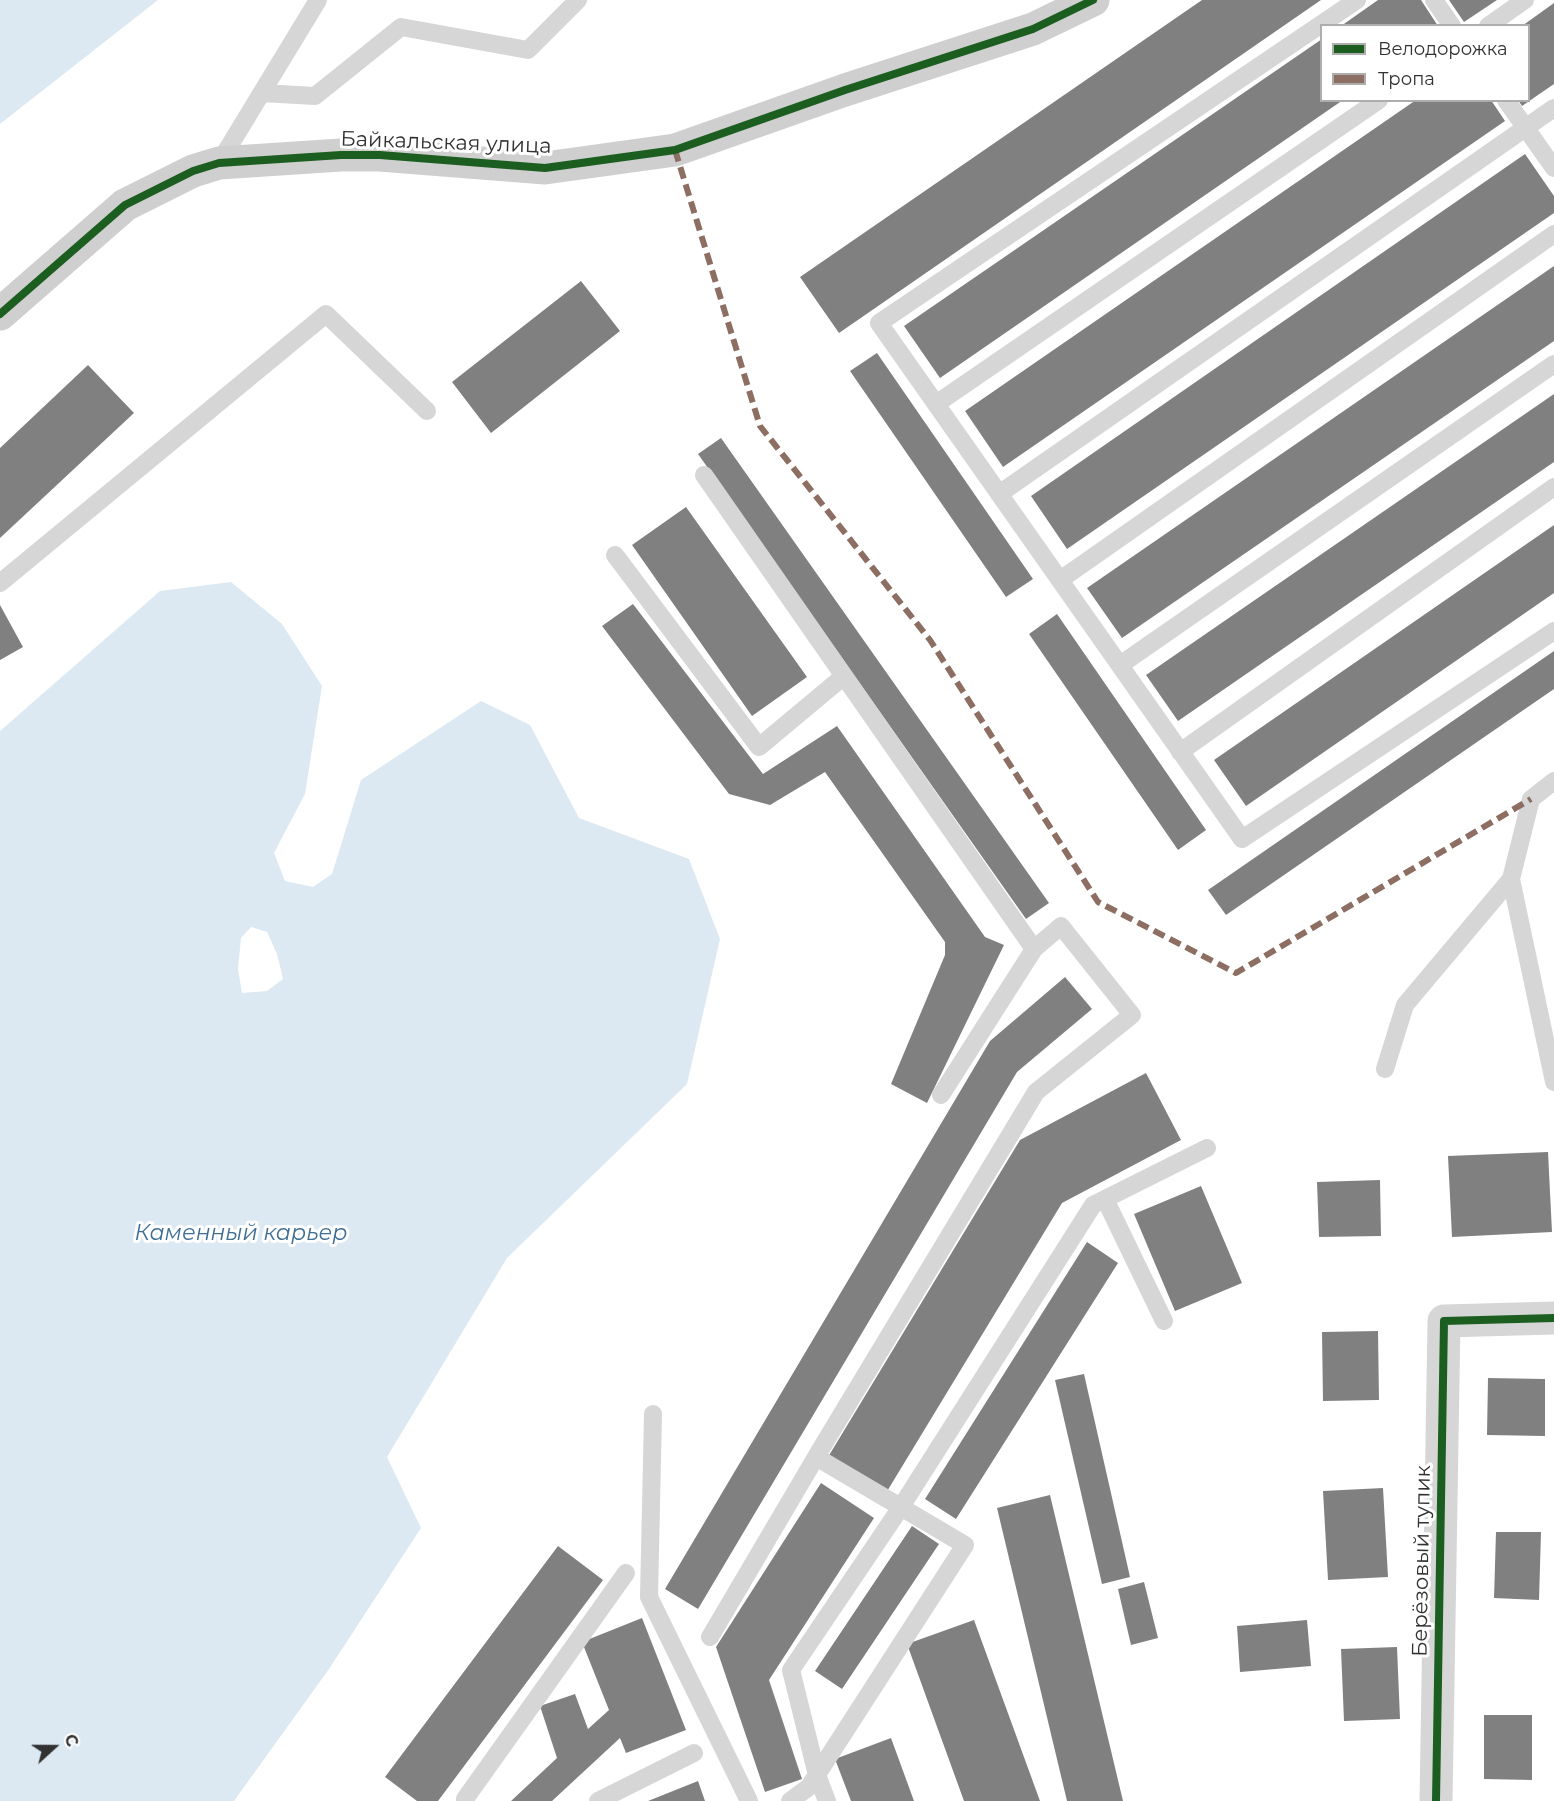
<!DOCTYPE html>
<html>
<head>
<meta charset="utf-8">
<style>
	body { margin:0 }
	#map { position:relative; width:1554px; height:1801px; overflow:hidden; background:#fff; font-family:Montserrat,sans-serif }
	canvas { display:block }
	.legend { position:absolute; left:1320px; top:24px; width:210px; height:78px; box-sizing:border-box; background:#fff; border:2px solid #adadad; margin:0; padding:8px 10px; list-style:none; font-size:18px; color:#323232 }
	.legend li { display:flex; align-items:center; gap:12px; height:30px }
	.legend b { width:30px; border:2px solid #adadad }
	.north { position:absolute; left:24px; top:1717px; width:60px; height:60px; -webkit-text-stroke:4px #fff; paint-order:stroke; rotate:69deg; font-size:16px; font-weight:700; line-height:24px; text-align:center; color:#323232 }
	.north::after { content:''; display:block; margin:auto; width:21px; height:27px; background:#323232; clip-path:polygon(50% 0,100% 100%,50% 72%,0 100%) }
</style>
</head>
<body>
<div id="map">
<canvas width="1554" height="1801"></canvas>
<ul class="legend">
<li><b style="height:8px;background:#1b5e20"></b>Велодорожка</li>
<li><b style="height:8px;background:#8d6e63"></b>Тропа</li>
</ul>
<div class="north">С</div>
</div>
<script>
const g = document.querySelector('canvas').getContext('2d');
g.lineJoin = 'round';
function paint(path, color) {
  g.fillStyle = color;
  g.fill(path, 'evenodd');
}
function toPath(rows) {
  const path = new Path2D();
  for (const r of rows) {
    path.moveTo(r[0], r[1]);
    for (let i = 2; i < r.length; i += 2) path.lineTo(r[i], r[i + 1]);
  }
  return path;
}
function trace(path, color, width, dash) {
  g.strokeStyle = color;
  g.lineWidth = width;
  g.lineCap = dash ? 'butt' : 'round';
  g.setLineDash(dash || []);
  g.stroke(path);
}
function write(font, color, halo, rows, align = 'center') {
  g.font = font + ' Montserrat,sans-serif';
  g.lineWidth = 6;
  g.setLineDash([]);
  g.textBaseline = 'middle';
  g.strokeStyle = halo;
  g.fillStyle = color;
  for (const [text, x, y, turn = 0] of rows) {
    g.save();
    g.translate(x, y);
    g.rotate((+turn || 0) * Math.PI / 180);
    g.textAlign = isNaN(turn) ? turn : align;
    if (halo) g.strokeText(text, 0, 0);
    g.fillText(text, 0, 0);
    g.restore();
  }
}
paint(toPath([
	[0,0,158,0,0,124],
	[231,582,282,624,322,686,305,794,274,853,285,881,313,887,332,874,361,780,481,701,530,725,579,818,689,859,720,939,687,1084,507,1258,387,1457,421,1528,329,1669,234,1801,0,1801,0,731,160,591],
	[251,927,267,932,277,954,283,979,267,991,242,993,238,969,241,938]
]), '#dde9f2');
paint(toPath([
	[1202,0,1321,0,839,333,800,277],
	[1378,0,1421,0,1438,26,1341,26],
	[1449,0,1497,0,1464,22],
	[1554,3,1554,84,1522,106,1518,100,1528,100,1528,26,1522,26],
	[1322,39,1322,100,1343,100,940,378,904,326],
	[1416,100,1491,100,1505,121,1003,467,965,411],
	[1525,154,1554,196,1554,213,1067,549,1031,496],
	[1554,266,1554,341,1122,638,1087,588],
	[581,281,620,331,491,433,452,382],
	[877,353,1033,579,1006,597,850,371],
	[88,365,134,413,0,538,0,448],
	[1554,394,1554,462,1178,721,1146,675],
	[721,438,1049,903,1026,919,698,454],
	[686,507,807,677,752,716,632,545],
	[1554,525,1554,593,1246,806,1214,760],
	[633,604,763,774,837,726,985,937,1004,945,927,1103,891,1084,945,955,945,942,825,772,770,805,729,794,602,626],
	[0,605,23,647,0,660],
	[1057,614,1206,830,1178,850,1029,634],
	[1554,651,1554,689,1226,915,1208,890],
	[1065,977,1092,1009,1017,1072,698,1609,665,1589,990,1041],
	[1146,1073,1181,1140,1062,1203,886,1493,828,1457,1020,1140],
	[1548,1152,1552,1232,1452,1237,1448,1156],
	[1380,1180,1381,1236,1319,1237,1317,1182],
	[1201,1186,1242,1283,1175,1311,1134,1214],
	[1087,1242,1118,1263,956,1519,925,1499],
	[1378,1331,1379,1400,1323,1401,1322,1332],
	[1084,1374,1130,1577,1102,1584,1055,1380],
	[1488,1378,1545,1379,1545,1436,1487,1435],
	[821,1483,874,1518,769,1680,802,1779,765,1792,716,1647],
	[1383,1488,1388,1577,1328,1580,1323,1491],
	[1050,1495,1123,1801,1067,1801,997,1508],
	[912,1526,939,1544,842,1689,815,1671],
	[1496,1532,1541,1532,1539,1600,1494,1598],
	[558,1546,603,1580,438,1801,417,1801,385,1777],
	[1144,1582,1158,1638,1131,1645,1118,1589],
	[642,1618,686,1730,626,1753,620,1738,552,1801,511,1801,557,1758,540,1706,575,1694,588,1729,609,1710,582,1642],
	[974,1620,1040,1801,964,1801,907,1644],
	[1307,1620,1311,1666,1240,1672,1237,1626],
	[1397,1647,1400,1719,1344,1721,1341,1649],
	[1484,1715,1532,1715,1532,1780,1484,1779],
	[891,1738,914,1801,851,1801,835,1759],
	[698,1781,705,1801,648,1801]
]), '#808080');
trace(toPath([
	[1357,0,879,323,1242,839,1554,631],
	[1434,0,1452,26],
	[1488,26,1525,0],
	[262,93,315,96,401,27,528,50,578,0],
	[1506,100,1554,168],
	[219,163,318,0],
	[936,404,1379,100],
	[704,475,1034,949,1061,926,1132,1015,1036,1092,816,1457,965,1545,809,1787,790,1801],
	[999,494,1554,108],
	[615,555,759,747,844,676],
	[1060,580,1554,234],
	[0,583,326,314,427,411],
	[1120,665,1554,364],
	[1180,752,1554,487],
	[1511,879,1554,1082],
	[1385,1069,1405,1005,1511,879,1531,799,1554,781],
	[941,1095,1034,949],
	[1105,1199,1164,1321],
	[653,1414,649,1597,749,1801],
	[710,1637,816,1457],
	[466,1801,465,1799,626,1573],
	[598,1801,694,1753],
	[827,1801,817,1775,791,1670,901,1507,1093,1205,1207,1148]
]), '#d6d6d6', 18);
trace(toPath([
	[1436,1801,1444,1321,1554,1318]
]), '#d6d6d6', 33);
trace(toPath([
	[0,314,125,205,193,171,219,163,341,155,380,155,545,168,675,150,845,90,1033,29,1093,0]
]), '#cfcfcf', 33);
trace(toPath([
	[675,150,760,426,930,640,1098,902,1236,973,1531,799]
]), '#8d6e63', 6, [12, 6]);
trace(toPath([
	[0,314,125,205,193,171,219,163,341,155,380,155,545,168,675,150,845,90,1033,29,1093,0],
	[1436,1801,1444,1321,1554,1318]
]), '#1b5e20', 8);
write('21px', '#323232', '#fff', [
	["Байкальская улица",446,143,2],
	["Берёзовый тупик",1422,1561,-89]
]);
write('italic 22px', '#406f95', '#fff', [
	["Каменный карьер",241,1234]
]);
</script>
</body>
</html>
